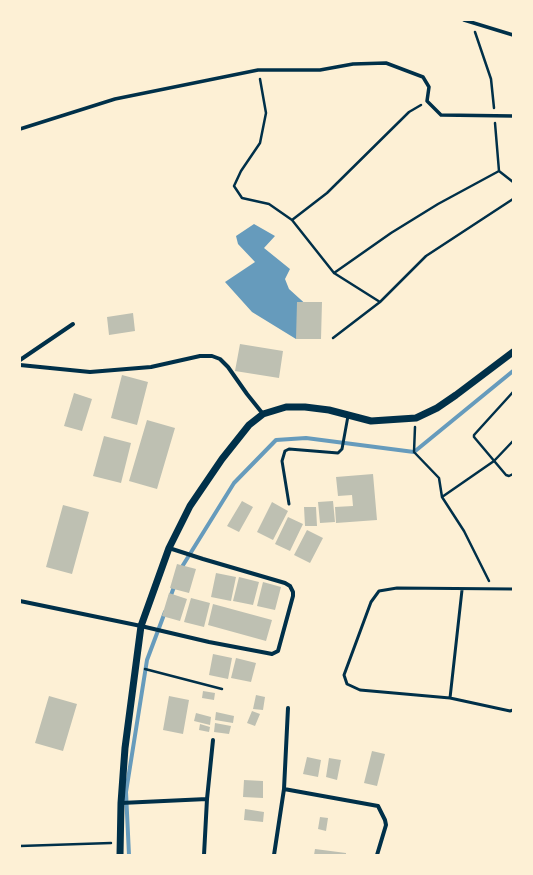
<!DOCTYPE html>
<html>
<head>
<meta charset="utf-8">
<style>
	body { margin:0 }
	#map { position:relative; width:533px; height:875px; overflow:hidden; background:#fdf0d5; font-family:"Source Sans 3",sans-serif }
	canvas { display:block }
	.frame { position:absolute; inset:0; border:21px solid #fdf0d5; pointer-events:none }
</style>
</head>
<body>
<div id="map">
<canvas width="533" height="875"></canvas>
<div class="frame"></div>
</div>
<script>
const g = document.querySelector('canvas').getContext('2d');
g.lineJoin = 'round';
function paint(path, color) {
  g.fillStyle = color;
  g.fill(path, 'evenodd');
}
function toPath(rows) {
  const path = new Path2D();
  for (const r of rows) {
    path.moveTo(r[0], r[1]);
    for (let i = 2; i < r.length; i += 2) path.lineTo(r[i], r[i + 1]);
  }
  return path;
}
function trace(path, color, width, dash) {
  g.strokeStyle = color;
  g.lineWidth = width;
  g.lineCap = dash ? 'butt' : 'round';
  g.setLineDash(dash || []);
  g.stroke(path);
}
paint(toPath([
	[254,224,275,236,264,248,290,269,285,279,289,289,310,308,301,339,296,339,252,312,225,282,255,262,238,244,236,236]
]), '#669bbc');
trace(toPath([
	[180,570,234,483,276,440,306,438,414,452,513,371],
	[170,598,175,584],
	[129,855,126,792,147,660,165,612]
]), '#669bbc', 4);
paint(toPath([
	[297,302,322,302,321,339,296,339],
	[133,313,135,331,109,335,107,317],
	[240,344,283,351,279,378,235,371],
	[122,375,148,382,137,425,111,418],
	[74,393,92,399,82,431,64,426],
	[147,420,175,428,157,489,129,481],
	[104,436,131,443,121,483,93,476],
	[373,474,377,520,336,523,335,507,353,506,352,495,338,496,336,477],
	[242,501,253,507,239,532,227,526],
	[333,501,335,522,320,523,318,502],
	[272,502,288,511,273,540,257,532],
	[63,505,89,512,72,574,46,567],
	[304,507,316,507,317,526,305,526],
	[288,517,303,524,290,551,275,544],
	[307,530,323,538,310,563,294,555],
	[177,564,196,569,189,593,170,588],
	[216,573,236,577,231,601,211,597],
	[239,577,259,582,253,605,233,601],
	[263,582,281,587,275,610,257,606],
	[169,593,187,599,180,621,162,616],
	[191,598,210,603,204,627,184,622],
	[213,604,272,620,266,641,208,625],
	[213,654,232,658,228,679,209,675],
	[236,658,256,663,251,682,231,678],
	[203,691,215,693,214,700,202,698],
	[256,695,265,697,263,710,253,709],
	[49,696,77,704,63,751,35,743],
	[169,696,189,700,183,734,163,730],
	[252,711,260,714,255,726,247,723],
	[216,712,234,716,233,723,215,720],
	[196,713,211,717,210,725,194,721],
	[215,723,231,726,229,734,214,732],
	[200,724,210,727,209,732,199,730],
	[372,751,385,754,377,786,364,783],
	[307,757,321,760,318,777,303,774],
	[329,758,341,760,337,780,326,777],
	[244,780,263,781,263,798,243,797],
	[245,809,264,812,263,822,244,820],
	[320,817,328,818,326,831,318,829],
	[315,849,346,853,346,855,314,855]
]), '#bec0b2');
trace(toPath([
	[475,32,491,79,494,108],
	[260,79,266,113,260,143,241,171,234,186,242,198,269,204,292,220,334,273,380,302],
	[495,123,499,171,513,182],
	[292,220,327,193,409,112,421,105],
	[334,273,391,233,438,204,499,171],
	[333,338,380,302,426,256,513,199],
	[513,392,474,435,474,437,506,475,509,476,513,474],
	[415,427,414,452,439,478,442,497,464,531,489,581],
	[442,497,494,461,513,441],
	[145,669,222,689],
	[20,846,111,843]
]), '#003049', 2.5);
trace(toPath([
	[289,504,282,461,285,451,289,449,338,453,342,449,348,416],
	[513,589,397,588,379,591,371,602,344,675,347,684,360,690,450,698,510,711,513,710],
	[450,698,462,590]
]), '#003049', 3);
trace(toPath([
	[464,20,513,35],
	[20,129,115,99,258,70,320,70,353,64,386,63,423,77,429,87,427,101,441,115,513,116]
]), '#003049', 3.5);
trace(toPath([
	[20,360,73,324],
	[20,365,90,372,151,367,200,356,212,356,220,359,228,367,247,394,263,414],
	[20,601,141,626,209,642,267,653,272,654,278,651,293,596,293,592,290,586,285,583,203,559,169,548],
	[284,789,378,806,385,820,386,825,377,855],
	[121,803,207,799],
	[204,855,207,799,213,740],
	[274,855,284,789,288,708]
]), '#003049', 4);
trace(toPath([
	[120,855,121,803,125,748,141,626,169,548,190,506,222,459,249,425,263,414,286,407,305,407,329,410,371,421,416,418,437,408,456,395,513,352]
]), '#003049', 7);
</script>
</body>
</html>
